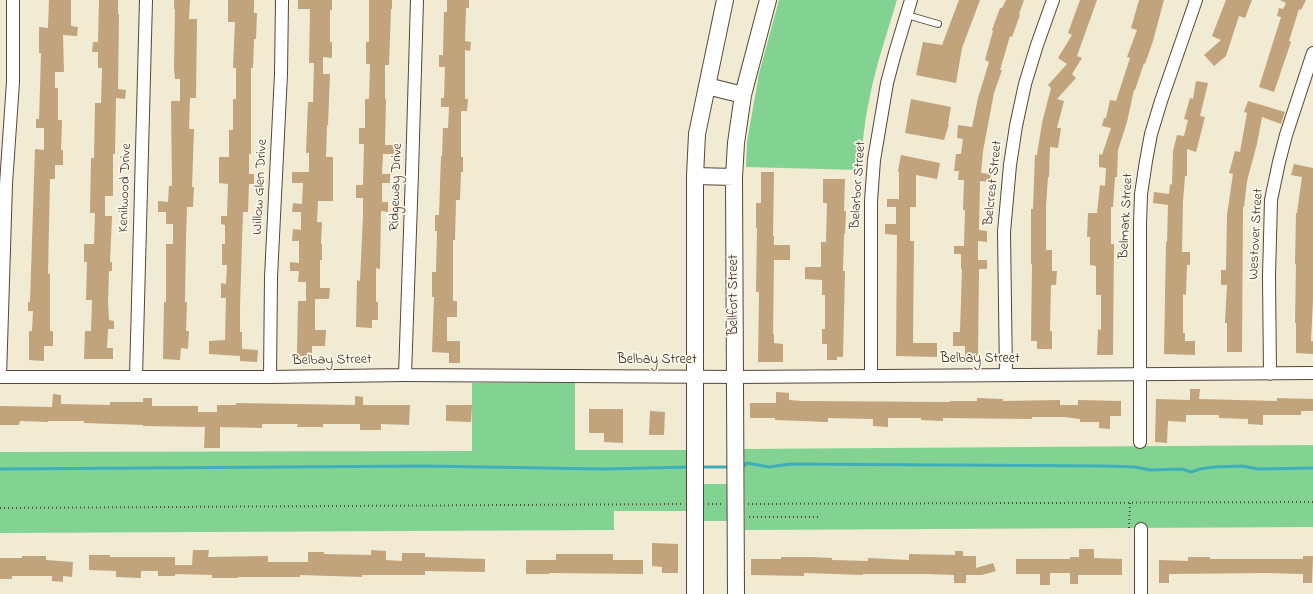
<!DOCTYPE html>
<html>
<head>
<meta charset="utf-8">
<style>
	body { margin:0 }
	canvas { display:block; background:#f0ebd2 }
</style>
</head>
<body>
<canvas width="1313" height="594"></canvas>
<script>
const g = document.querySelector('canvas').getContext('2d');
g.lineJoin = 'round';
function paint(path, color) {
  g.fillStyle = color;
  g.fill(path, 'evenodd');
}
function toPath(rows) {
  const path = new Path2D();
  for (const r of rows) {
    path.moveTo(r[0], r[1]);
    for (let i = 2; i < r.length; i += 2) path.lineTo(r[i], r[i + 1]);
  }
  return path;
}
function trace(path, color, width, dash) {
  g.strokeStyle = color;
  g.lineWidth = width;
  g.lineCap = dash ? 'butt' : 'round';
  g.setLineDash(dash || []);
  g.stroke(path);
}
function write(font, color, halo, rows, align = 'center') {
  g.font = font + ' "Indie Flower",sans-serif';
  g.lineWidth = 3.5;
  g.setLineDash([]);
  g.textBaseline = 'middle';
  g.strokeStyle = halo;
  g.fillStyle = color;
  for (const [text, x, y, turn = 0] of rows) {
    g.save();
    g.translate(x, y);
    g.rotate((+turn || 0) * Math.PI / 180);
    g.textAlign = isNaN(turn) ? turn : align;
    if (halo) g.strokeText(text, 0, 0);
    g.fillText(text, 0, 0);
    g.restore();
  }
}
paint(toPath([
	[779,0,897,0,879,59,872,86,866,116,859,170,746,167,747,142,759,74],
	[472,383,575,383,575,450,686,450,686,511,614,511,614,530,0,533,0,452,472,451],
	[1313,445,1313,527,745,530,744,449],
	[700,484,729,484,730,521,700,521]
]), '#82d292');
trace(toPath([
	[700,467,730,467],
	[740,467,742,467,747,463,769,467,790,464,1106,466,1135,467,1150,470,1182,469,1191,472,1200,469,1214,467,1242,466,1258,469,1313,468],
	[0,469,424,466,604,469,690,467]
]), '#3eaeba', 3);
paint(toPath([
	[49,0,71,0,71,26,78,27,77,36,63,35,64,72,55,72,55,88,58,88,58,120,62,120,61,150,63,150,63,165,55,165,55,179,50,179,48,274,50,274,50,331,53,331,53,346,44,346,44,361,29,360,29,331,32,331,33,311,28,311,28,302,30,302,35,149,44,150,44,128,36,128,36,119,39,119,40,88,41,53,39,53,39,27,48,28],
	[99,0,118,0,118,14,119,14,118,89,126,90,125,99,116,98,115,154,113,154,113,196,105,196,105,216,112,216,110,262,112,262,112,271,109,271,108,302,109,320,114,321,114,329,108,329,107,348,113,348,113,359,84,359,85,331,91,331,92,300,86,300,87,262,84,262,84,244,94,244,95,213,90,213,91,158,94,158,95,103,101,103,102,68,98,68,98,52,92,52,93,42,98,42],
	[174,0,190,0,189,19,197,19,196,98,190,98,189,129,194,129,192,187,194,187,193,207,187,207,186,238,185,302,187,302,186,331,189,331,188,349,181,348,180,360,163,359,164,302,166,302,166,244,173,244,173,224,166,224,166,212,158,212,158,201,168,202,169,186,172,186,171,101,180,101,180,79,175,79,174,68,175,9,174,9],
	[228,0,254,0,254,13,257,13,256,39,254,39,253,68,251,68,251,154,249,154,249,174,254,174,254,184,249,184,248,212,243,212,240,306,240,332,242,332,242,349,258,350,257,362,240,361,240,356,209,354,209,341,225,340,226,298,221,298,221,283,226,284,227,265,222,265,222,244,225,244,225,225,221,224,221,216,227,216,228,184,219,183,219,157,229,157,229,130,233,130,233,99,236,99,236,68,233,68,235,22,228,22],
	[298,0,332,0,332,10,330,10,330,42,332,42,332,58,323,57,323,74,330,74,328,125,327,125,326,157,333,157,333,201,318,201,317,222,322,222,321,244,322,244,322,260,320,260,320,288,330,288,329,299,315,299,315,330,326,330,325,346,312,346,312,356,297,356,298,301,306,301,306,282,298,282,299,271,290,271,290,262,299,263,299,241,292,241,293,229,301,230,301,212,292,212,293,203,302,204,303,183,292,183,292,172,309,172,309,153,306,153,308,102,313,102,314,63,309,63,310,9,298,9],
	[369,0,392,0,392,9,391,9,389,65,385,65,385,99,386,99,385,145,394,145,394,154,383,154,382,174,390,174,390,183,382,183,382,202,388,202,388,212,381,211,380,269,376,268,376,302,378,302,378,320,372,320,372,328,356,327,357,280,360,281,363,216,363,198,356,198,356,185,363,185,364,144,359,144,359,128,365,128,365,99,369,99,370,64,366,64,366,42,369,42],
	[447,0,469,0,469,8,466,8,465,41,471,42,470,51,465,50,465,99,468,99,467,111,461,111,461,157,463,157,463,172,461,172,460,200,456,200,455,240,453,240,453,301,457,301,457,317,447,317,447,341,460,341,460,363,449,363,449,353,432,352,434,297,432,297,432,272,436,272,437,231,435,231,435,215,439,215,441,156,442,156,443,128,448,128,449,107,441,107,441,98,444,98,445,67,439,67,439,55,443,55,444,12,447,12],
	[959,0,980,0,962,48,956,83,916,75,923,42,942,45],
	[1006,0,1024,0,1019,14,1020,15,1012,37,1010,36,1000,70,1002,70,994,93,983,151,981,173,991,174,990,182,980,181,979,230,987,231,987,242,978,241,978,260,987,260,987,269,979,269,978,356,965,356,965,346,953,346,953,332,960,332,962,269,961,269,961,254,954,254,954,246,964,246,965,210,963,210,964,180,958,180,959,171,954,171,956,154,961,154,963,139,957,138,958,125,972,127,978,98,989,62,985,60,993,31,992,30,1000,8,1002,8],
	[1080,0,1097,0,1077,56,1082,58,1072,74,1076,78,1057,99,1064,101,1057,128,1061,128,1058,148,1050,147,1049,177,1048,177,1046,206,1046,250,1052,250,1052,271,1057,271,1056,285,1051,285,1050,331,1052,331,1052,349,1037,349,1037,341,1031,341,1032,264,1031,264,1031,209,1033,209,1035,155,1037,155,1042,123,1051,88,1048,85,1067,64,1058,58,1072,35,1068,33],
	[1139,0,1164,0,1153,41,1145,64,1144,63,1135,90,1134,90,1127,122,1118,150,1117,177,1115,177,1113,207,1111,207,1111,244,1114,244,1113,355,1097,355,1098,329,1101,330,1101,295,1096,295,1096,266,1090,265,1090,237,1087,237,1088,213,1097,213,1100,185,1105,186,1106,168,1099,167,1099,154,1102,155,1111,128,1102,126,1104,118,1106,118,1110,100,1116,101,1130,58,1127,57,1137,30,1131,28],
	[1226,0,1252,0,1245,18,1239,16,1226,56,1214,66,1204,55,1221,40,1212,36],
	[1280,0,1306,0,1301,10,1299,9,1289,41,1291,42,1274,92,1259,87,1281,17,1277,16,1279,8,1283,9,1286,3],
	[1196,81,1208,83,1200,116,1205,117,1196,152,1187,149,1187,176,1185,176,1183,201,1182,252,1190,252,1190,265,1187,265,1186,295,1183,294,1183,333,1185,333,1185,341,1195,341,1195,355,1164,354,1166,242,1167,242,1168,205,1153,203,1154,192,1169,194,1170,184,1172,185,1173,151,1177,135,1184,136,1188,120,1184,119,1190,98,1193,99],
	[911,99,951,107,948,124,949,124,944,140,905,133],
	[1248,101,1285,112,1281,124,1262,117,1257,144,1247,181,1244,207,1243,207,1242,352,1227,352,1227,323,1225,323,1227,285,1221,285,1221,270,1226,270,1227,215,1233,174,1229,173,1235,151,1240,152,1247,113,1244,112],
	[901,155,940,163,937,179,916,175,916,207,910,207,910,241,914,241,913,343,937,343,937,357,896,356,897,235,885,234,885,224,896,224,896,207,887,207,887,199,899,199,899,172,898,171],
	[1294,164,1313,168,1313,300,1311,341,1313,341,1313,354,1296,353,1296,323,1295,323,1296,264,1295,264,1296,213,1297,213,1302,177,1291,175],
	[761,172,774,172,773,236,774,236,774,245,790,245,790,260,774,260,773,334,774,334,774,343,783,344,783,362,758,362,759,292,756,292,757,228,756,228,756,203,761,203],
	[823,179,845,179,844,211,846,211,845,234,844,234,843,271,845,271,843,357,837,357,837,360,827,360,827,344,822,344,822,329,825,329,825,295,822,295,822,280,805,279,805,267,821,267,821,242,826,242,827,203,823,203],
	[1190,389,1200,389,1199,399,1277,401,1277,398,1313,399,1313,411,1301,411,1301,415,1263,415,1263,425,1248,424,1248,419,1219,418,1219,415,1186,415,1186,422,1168,421,1167,443,1155,442,1156,399,1190,400],
	[776,392,789,393,789,400,801,401,950,402,950,401,977,401,977,398,1003,399,1003,401,1060,400,1060,405,1078,405,1078,400,1121,401,1121,416,1110,416,1110,429,1099,428,1099,422,1080,422,1080,419,1064,417,1032,417,1032,419,943,418,943,421,921,420,921,418,888,418,888,427,873,426,873,419,828,418,828,422,775,420,775,418,750,418,750,403,776,403],
	[53,394,61,395,61,404,110,405,110,402,143,402,143,398,152,398,152,406,198,406,198,412,217,412,217,405,236,405,236,403,355,405,355,396,363,397,363,405,410,405,409,425,381,424,381,430,360,430,360,424,323,424,323,427,297,427,298,424,262,424,262,428,220,427,220,448,204,448,205,427,143,426,143,425,84,423,84,421,48,421,48,422,20,421,19,425,0,425,0,406,52,407],
	[446,405,472,405,471,422,446,421],
	[589,409,623,409,623,443,604,442,604,433,589,433],
	[650,411,665,412,664,435,649,435],
	[652,543,678,544,678,573,662,573,662,567,652,566],
	[1079,549,1094,549,1094,558,1122,559,1122,575,1078,575,1078,584,1070,584,1070,573,1050,573,1050,585,1040,585,1040,574,1016,574,1016,559,1070,559,1070,557,1079,557],
	[193,550,209,550,208,557,268,556,268,562,308,562,308,552,324,552,324,554,371,555,371,550,386,551,386,560,402,561,402,553,425,553,425,557,485,559,485,572,425,571,425,575,362,575,362,577,300,575,300,577,238,577,238,578,212,578,212,575,175,574,175,576,158,576,158,571,141,571,141,578,116,577,116,571,89,570,89,555,110,555,110,557,175,557,175,565,192,565],
	[955,551,963,551,963,556,976,556,976,568,993,563,996,571,982,575,966,575,966,583,954,583,954,575,926,574,863,574,863,575,804,573,804,576,751,575,751,559,781,559,781,557,810,557,832,558,832,560,868,561,868,558,909,560,909,554,955,555],
	[556,554,613,554,613,560,643,560,643,574,549,573,549,574,526,574,526,560,556,560],
	[22,556,46,556,46,560,73,562,72,577,63,576,63,582,52,581,52,576,12,576,12,579,0,579,0,558,22,558],
	[1303,556,1313,556,1312,583,1303,583,1303,574,1267,573,1169,574,1169,583,1159,583,1159,560,1188,561,1188,557,1210,557,1210,559,1303,559]
]), '#c1a37c');
const service = toPath([
	[907,15,938,24]
]);
const minor = toPath([
	[1270,374,1269,276,1271,200,1279,162,1286,135,1313,53],
	[405,375,412,173,417,0],
	[1006,375,1004,232,1010,165,1016,126,1025,84,1037,45,1053,0],
	[871,376,871,201,874,160,887,83,895,53,911,0],
	[0,377,270,377,405,375,735,377,1313,373],
	[0,377,6,184,13,82,13,0],
	[136,377,146,0],
	[270,377,271,277,281,74,282,0],
	[1140,442,1140,224,1141,194,1146,161,1151,134,1161,101,1196,0],
	[1141,594,1141,529]
]);
const secondary = toPath([
	[707,86,743,95],
	[695,176,734,177],
	[695,594,695,176,697,134,725,0],
	[736,594,734,177,736,143,743,95,768,0]
]);
trace(service, '#564739', 8);
trace(minor, '#564739', 14);
trace(secondary, '#564739', 18);
trace(toPath([
	[708,504,724,504],
	[748,504,1313,502],
	[0,508,683,504],
	[749,517,821,517],
	[1129,528,1130,503]
]), '#564739', 2, [1, 3]);
trace(service, '#fff', 6);
trace(minor, '#fff', 12);
trace(secondary, '#fff', 16);
write('14px', '#3b2a1e', '#fbf7ec', [
	["Belcrest Street",994,183,-84],
	["Belarbor Street",859,185,-86],
	["Willow Glen Drive",261,187,-87],
	["Ridgeway Drive",397,187,-88],
	["Kenilwood Drive",126,188,-88],
	["Belmark Street",1127,216,-87],
	["Westover Street",1257,234,-87],
	["Bellfort Street",735,295,-90],
	["Belbay Street",980,360],
	["Belbay Street",332,361,-1],
	["Belbay Street",657,361]
]);
</script>
</body>
</html>
